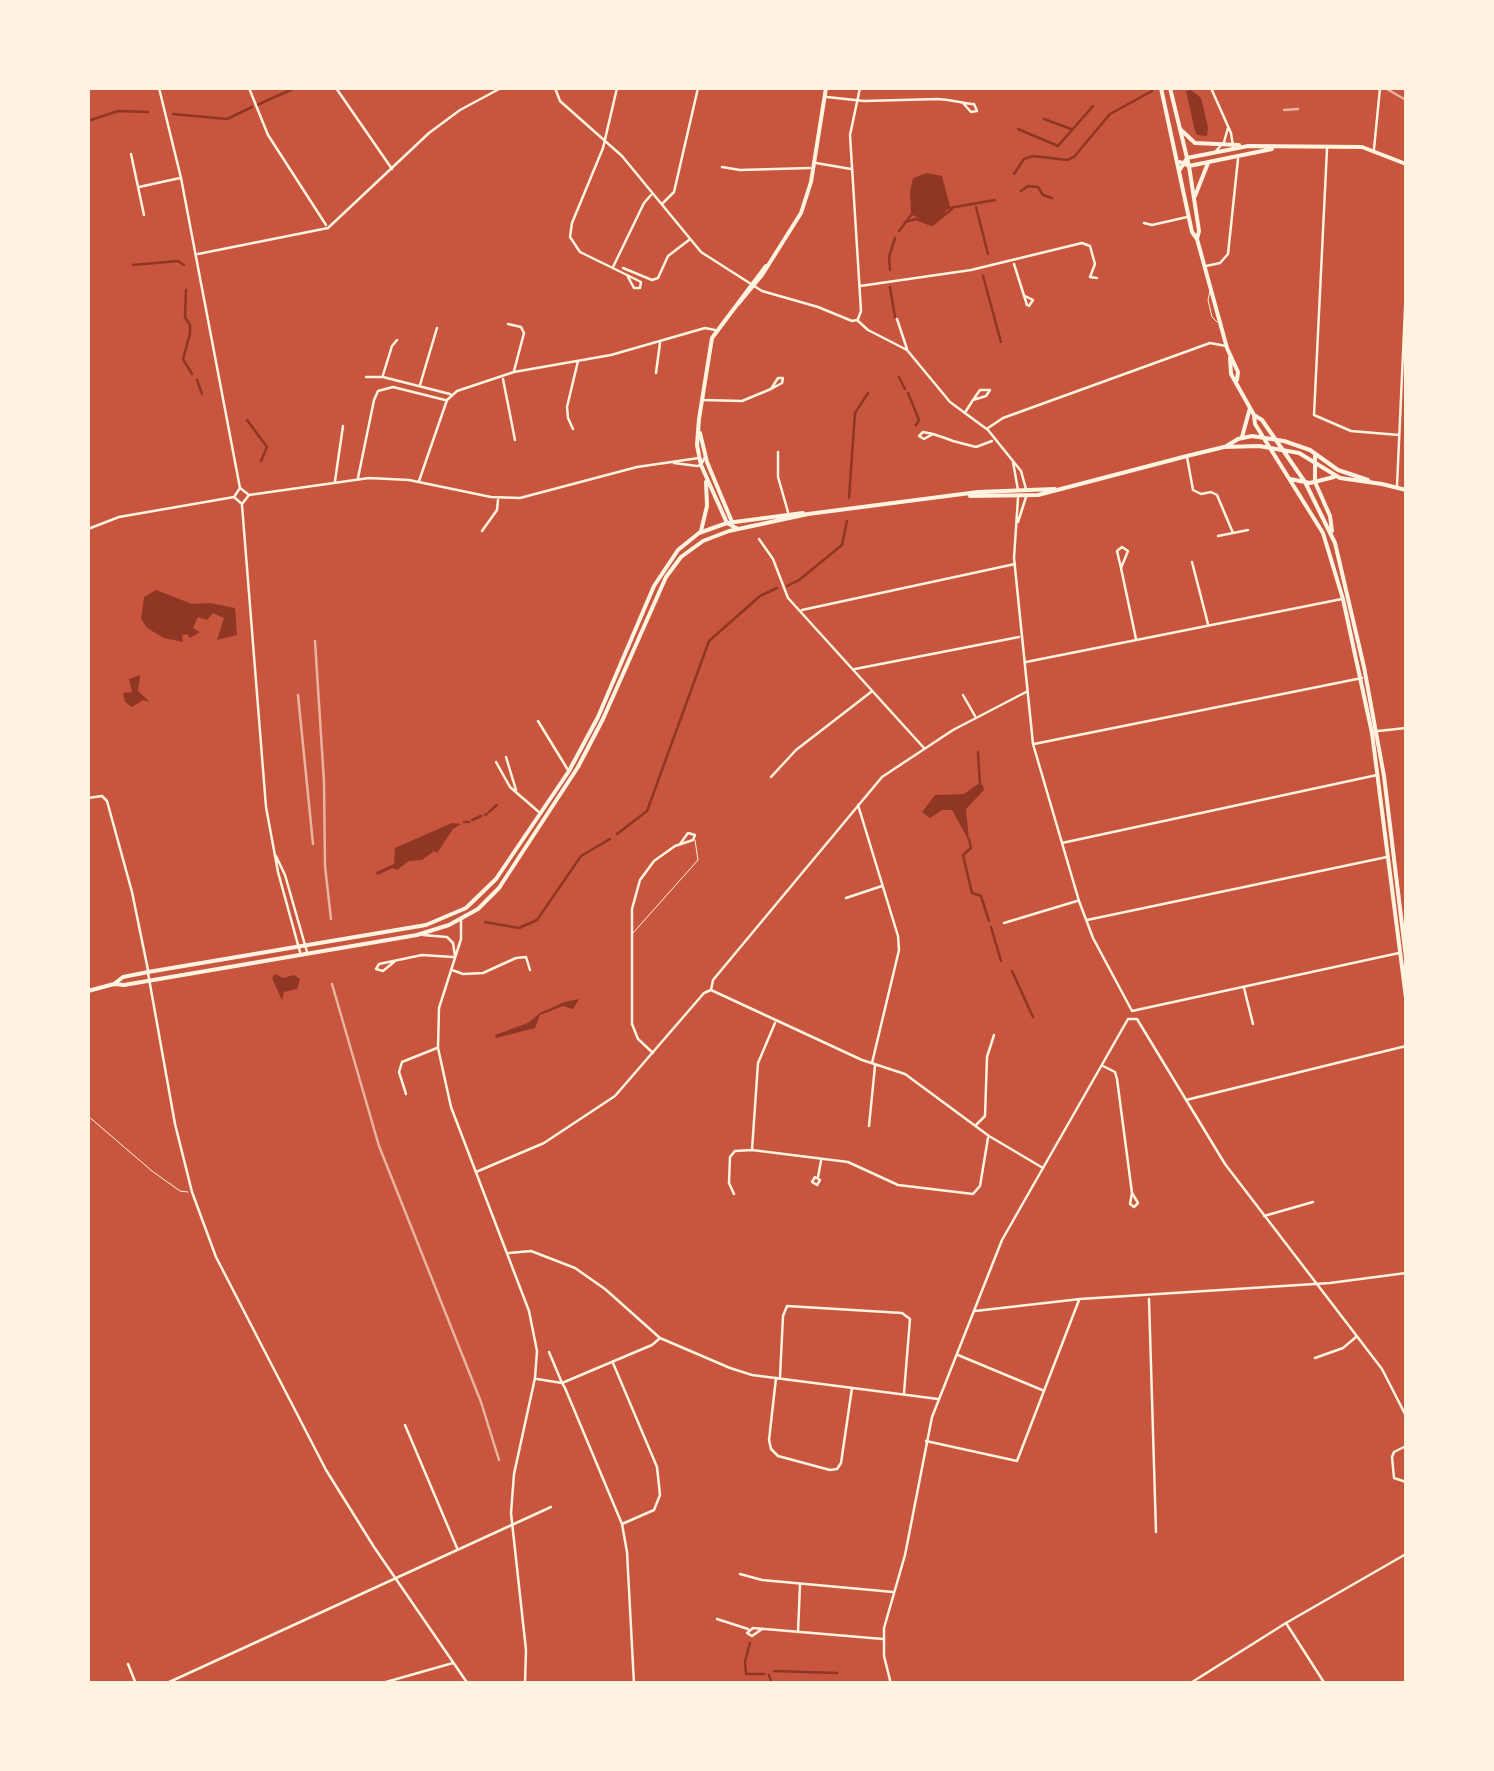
<!DOCTYPE html>
<html>
<head>
<meta charset="utf-8">
<style>
	body { margin:0 }
	#map { position:relative; width:1494px; height:1771px; overflow:hidden; background:#c8553d; font-family:"Fira Sans Condensed",sans-serif }
	canvas { display:block }
	.frame { position:absolute; inset:0; border:90px solid #fff3e0; pointer-events:none }
</style>
</head>
<body>
<div id="map">
<canvas width="1494" height="1771"></canvas>
<div class="frame"></div>
</div>
<script>
const g = document.querySelector('canvas').getContext('2d');
g.lineJoin = 'round';
function paint(path, color) {
  g.fillStyle = color;
  g.fill(path, 'evenodd');
}
function toPath(rows) {
  const path = new Path2D();
  for (const r of rows) {
    path.moveTo(r[0], r[1]);
    for (let i = 2; i < r.length; i += 2) path.lineTo(r[i], r[i + 1]);
  }
  return path;
}
function trace(path, color, width, dash) {
  g.strokeStyle = color;
  g.lineWidth = width;
  g.lineCap = dash ? 'butt' : 'round';
  g.setLineDash(dash || []);
  g.stroke(path);
}
paint(toPath([
	[1191,90,1201,98,1208,127,1207,136,1197,135,1195,131,1186,91],
	[927,173,942,176,950,206,938,221,928,224,911,214,910,192,913,178],
	[156,590,192,604,210,603,235,608,237,635,217,640,224,618,213,613,207,620,198,617,193,628,200,632,190,638,187,634,182,635,183,642,164,638,147,628,141,619,144,597],
	[140,675,138,691,150,702,143,700,132,707,125,702,123,693,132,692,129,679],
	[978,784,983,785,984,790,966,809,969,841,952,810,942,810,930,818,922,812,935,795,964,794],
	[452,823,461,824,453,829,437,853,434,851,422,860,409,861,397,870,393,868,377,875,376,872,394,864,395,848],
	[275,974,283,978,294,975,300,979,297,989,284,992,282,1000,272,978],
	[579,999,573,1009,563,1006,540,1015,535,1028,496,1038,495,1035,528,1023,540,1013,564,1002]
]), '#8f3625');
trace(toPath([
	[257,105,295,88],
	[173,114,227,119,252,107],
	[1044,119,1071,129],
	[88,121,118,111,148,112],
	[1018,129,1058,146,1093,106],
	[1014,174,1024,159,1033,156,1067,160,1074,157,1110,114,1152,91],
	[1021,191,1028,186,1038,187,1043,195,1052,198],
	[976,207,988,254],
	[949,208,995,200],
	[905,222,916,219,932,225,952,209],
	[899,231,912,214],
	[133,265,178,261,184,265],
	[890,270,889,257,895,238],
	[983,276,1001,342],
	[890,287,895,317],
	[186,290,185,317,190,325,190,334,183,359,192,374],
	[899,377,905,389],
	[197,380,202,394],
	[908,393,919,420,916,425],
	[247,420,267,447,261,461],
	[849,498,855,413,868,393],
	[787,586,799,580,842,545,847,521],
	[978,752,980,785],
	[489,812,497,805],
	[485,815,487,814],
	[472,820,481,816],
	[464,822,469,822],
	[617,834,647,811,709,641,760,596,777,588],
	[969,839,971,848,963,855,972,893,981,896,989,921],
	[485,922,519,928,537,920,581,856,610,839],
	[991,927,1001,961],
	[1012,971,1033,1017],
	[750,1643,745,1662,746,1674,764,1674],
	[774,1671,837,1673],
	[769,1675,772,1684]
]), '#8f3625', 2.5);
trace(toPath([
	[1210,291,1208,300,1212,317,1217,322],
	[633,933,698,860,695,840],
	[88,1116,152,1171,180,1191,188,1192]
]), '#fff3e0', 1);
trace(toPath([
	[159,88,181,178,240,488],
	[249,88,268,135,326,225],
	[336,88,392,169],
	[555,88,560,101,622,156,701,252,762,291,818,307,852,321,857,320,868,330,907,350,950,402,988,430,1021,471,1026,489],
	[617,88,603,148,572,223,570,237,580,252,627,275,634,288,640,288,641,282,627,275],
	[1211,88,1231,133,1233,146],
	[827,97,864,101,938,99,948,100,971,104,974,104,977,111,971,112,963,103],
	[1327,149,1314,415,1351,431,1399,435],
	[1374,149,1380,88],
	[1216,151,1224,142,1228,128],
	[131,154,144,215],
	[816,163,851,169],
	[722,167,740,170,810,168],
	[139,187,180,178],
	[662,204,674,192,698,88],
	[1144,223,1152,225,1187,217],
	[198,254,328,228,429,133,460,110,501,88],
	[1014,264,1027,305],
	[1206,266,1220,263,1228,254,1238,159],
	[613,267,644,203,651,195],
	[623,268,652,280,658,278,668,256,689,240],
	[860,286,971,270,1082,243,1090,246,1095,264,1090,277,1097,278],
	[1025,296,1033,300,1029,306],
	[858,319,861,311,850,135,860,88],
	[897,319,907,349],
	[508,324,521,327,524,333,514,371],
	[656,373,660,343],
	[383,375,392,346,397,340],
	[366,377,383,377,450,394],
	[503,379,515,440],
	[420,385,437,328],
	[703,400,742,401,771,389,782,383,783,378,778,378,771,389],
	[966,411,973,400,980,390,990,390,986,396,973,400],
	[988,428,1003,418,1210,343,1226,346],
	[573,429,568,418,567,407,578,361],
	[933,434,924,439,919,436,923,432,933,434,945,438,953,441,976,447,992,441],
	[778,452,778,477,788,512],
	[1187,457,1193,490,1201,494,1211,492,1217,495,1233,533],
	[1013,462,1018,490],
	[358,478,374,400,378,391,393,387,445,400],
	[335,481,343,426],
	[419,481,447,400,457,391,514,372,611,355,705,328,715,330],
	[1397,486,1406,287],
	[1018,498,1014,558,1033,744,1079,901,1093,938,1132,1011,1399,953],
	[242,505,266,807,278,872,300,952],
	[1018,522,1026,497],
	[482,531,497,510,498,500],
	[1218,536,1248,530],
	[759,539,773,559,788,598,924,748],
	[1192,562,1208,624],
	[1121,568,1117,551,1122,547,1128,551,1121,568,1136,639],
	[802,610,1015,564],
	[1026,662,1342,599],
	[855,669,1019,637],
	[963,695,975,716],
	[538,721,568,770],
	[1378,731,1406,728],
	[1034,744,1362,678],
	[506,757,516,790],
	[496,762,510,787,540,813],
	[771,777,796,750,871,692],
	[88,798,102,796,107,801,132,892,148,970],
	[858,805,898,936,899,950,872,1063],
	[1062,843,1377,775],
	[276,856,285,875,307,952],
	[846,898,882,886],
	[1087,920,1387,857],
	[1004,923,1077,901],
	[394,962,383,971,376,969,379,964,422,955,453,957],
	[452,970,463,974,483,973,516,958,526,957,530,970],
	[1244,988,1253,1024],
	[711,990,862,1060,905,1074,989,1136,1043,1168,1128,1019,1137,1019,1225,1164,1382,1369,1406,1416],
	[653,1053,638,1039,632,1024,632,909,640,880,654,861,675,846,693,840,695,835,688,833,680,844],
	[1103,1066,1115,1072,1117,1079,1132,1193,1130,1204,1134,1207,1138,1203,1132,1193],
	[406,1094,399,1072,402,1062,437,1048],
	[1186,1100,1406,1046],
	[976,1125,985,1116,987,1057,994,1035],
	[869,1126,875,1066],
	[752,1150,758,1063,775,1023],
	[476,1172,544,1143,615,1096,704,993,711,990,713,980,882,777,953,730,1026,692],
	[815,1177,820,1180,817,1185,812,1182,815,1177],
	[818,1177,821,1161],
	[734,1194,729,1183,730,1157,735,1151,752,1150,848,1162,898,1185,973,1194,980,1186,988,1138],
	[1264,1216,1313,1202],
	[509,1253,531,1251,575,1268,605,1289,660,1338,730,1368,752,1375,938,1399],
	[1149,1299,1156,1532],
	[975,1311,1080,1299,1330,1283,1406,1273],
	[549,1352,562,1383,652,1345,659,1339],
	[958,1355,1042,1390],
	[1315,1358,1343,1348,1356,1337],
	[613,1363,657,1467,660,1495,654,1510,622,1524],
	[780,1377,783,1316,787,1306,902,1313,910,1319,904,1393],
	[776,1378,769,1440,771,1449,778,1456,830,1470,837,1469,841,1463,852,1388],
	[537,1379,562,1383,565,1388,622,1524,627,1552,634,1684],
	[405,1425,457,1548],
	[926,1441,1017,1461,1079,1300],
	[1406,1446,1394,1452,1392,1457,1394,1478,1406,1482],
	[740,1574,762,1580,893,1592],
	[717,1619,748,1629],
	[1286,1623,1325,1684],
	[762,1629,752,1636,747,1633,753,1628,883,1639],
	[798,1632,800,1585],
	[128,1664,136,1684],
	[165,1684,551,1507],
	[379,1684,453,1663]
]), '#fff3e0', 2.5);
trace(toPath([
	[674,463,697,466,701,465,705,457],
	[249,495,369,478,409,480,491,497,520,498,637,467,699,458],
	[88,529,119,517,234,497,240,488,249,495,242,504,234,497],
	[461,919,461,939,439,1008,438,1048,451,1107,529,1311,537,1351,535,1378,514,1474,511,1513,526,1650,525,1684],
	[423,935,447,937,453,943,455,956],
	[148,973,175,1124,192,1192,216,1257,326,1470,374,1547,468,1684],
	[891,1684,884,1656,884,1628,905,1555,932,1417,1002,1240,1043,1168],
	[1189,1684,1286,1623,1406,1554]
]), '#fff3e0', 2.5);
trace(toPath([
	[1180,129,1195,143,1239,145],
	[1180,162,1189,166,1272,149],
	[1179,171,1187,158,1248,146,1362,147,1406,164],
	[1195,196,1208,163],
	[738,304,762,275,801,213,811,182,826,88],
	[700,433,707,462,732,522],
	[738,529,727,523,701,465,697,445,699,419,712,338,766,266],
	[701,531,707,506,706,482]
]), '#fff3e0', 4);
trace(toPath([
	[1161,88,1192,232,1197,239,1227,348,1238,372,1237,380],
	[1170,88,1189,166,1199,231,1197,239],
	[1230,358,1231,374,1254,415,1255,424,1323,533,1343,599,1372,733,1406,998],
	[1254,415,1262,420,1305,482,1335,543,1364,667,1384,776,1406,958],
	[1242,437,1250,408],
	[1225,447,1238,439,1252,436,1284,441,1310,450,1338,470,1368,480],
	[1315,455,1315,482,1330,516,1332,531],
	[1290,479,1310,483,1334,477],
	[1382,484,1406,490],
	[970,496,1038,495,1187,456,1224,447,1259,446,1299,453,1340,478,1382,484],
	[114,984,124,985,417,935,449,925,478,909,499,888,578,767,603,719,666,577,681,557,703,541,729,531,808,514,978,492,1055,489],
	[88,991,114,984,123,977,148,972,426,925,466,908,496,879,569,771,598,717,654,586,678,550,699,533,727,523,803,513]
]), '#fff3e0', 4);
trace(toPath([
	[1284,110,1298,109]
]), '#e9b49f', 2.5);
trace(toPath([
	[1385,88,1406,100],
	[315,641,324,782,325,866,331,919],
	[298,695,313,844],
	[332,984,379,1146,481,1402,499,1460]
]), '#e9b49f', 2.5);
</script>
</body>
</html>
